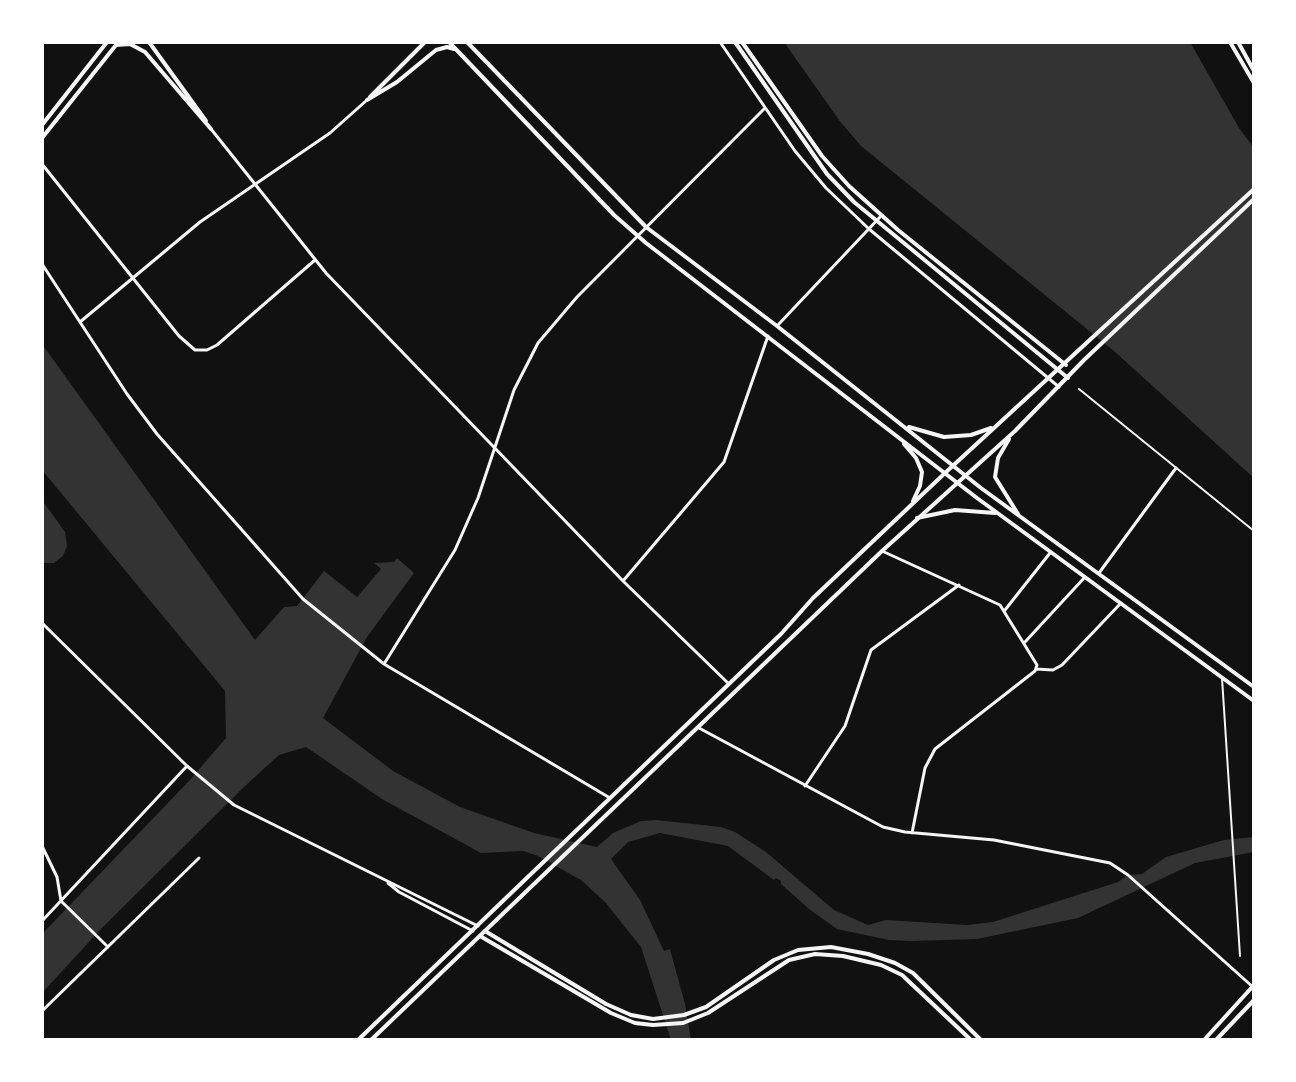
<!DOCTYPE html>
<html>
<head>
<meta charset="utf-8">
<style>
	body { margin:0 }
	#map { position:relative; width:1296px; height:1082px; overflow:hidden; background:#111; font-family:"Archivo Narrow",sans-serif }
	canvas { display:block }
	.frame { position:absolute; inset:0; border:44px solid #fff; pointer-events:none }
</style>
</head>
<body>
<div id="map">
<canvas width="1296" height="1082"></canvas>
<div class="frame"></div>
</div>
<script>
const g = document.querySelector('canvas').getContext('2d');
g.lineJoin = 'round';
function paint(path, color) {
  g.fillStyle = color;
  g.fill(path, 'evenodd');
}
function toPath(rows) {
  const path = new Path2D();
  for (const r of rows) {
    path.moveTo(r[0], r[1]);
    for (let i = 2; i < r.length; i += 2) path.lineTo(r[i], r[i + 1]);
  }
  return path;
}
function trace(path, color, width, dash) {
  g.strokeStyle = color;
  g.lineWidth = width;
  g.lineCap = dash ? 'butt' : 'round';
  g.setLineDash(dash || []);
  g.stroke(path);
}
paint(toPath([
	[784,42,1190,42,1239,128,1254,148,1254,478,1114,351,861,146,839,120],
	[42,344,255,640,284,607,297,606,324,571,357,597,381,569,374,563,394,562,397,558,414,573,367,637,323,718,393,771,460,807,534,833,597,847,613,833,641,821,656,820,721,827,735,832,766,852,834,910,868,925,886,920,967,925,993,922,1118,882,1128,875,1142,874,1166,857,1224,840,1254,837,1254,852,1195,863,1078,918,977,939,911,941,889,940,837,929,809,909,781,884,781,881,776,878,774,880,728,846,660,833,628,842,611,859,640,900,664,951,670,949,685,1004,691,1040,671,1040,641,947,605,902,581,880,538,856,523,851,481,853,382,799,306,747,279,755,245,786,99,931,42,993,42,934,189,781,226,738,225,691,42,470],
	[42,500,65,532,67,546,63,556,54,563,42,563]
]), '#333');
trace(toPath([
	[1079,389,1254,531],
	[1222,678,1240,956]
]), '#f5f5f5', 2);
trace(toPath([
	[720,42,795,151,826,188,869,229,1059,387],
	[211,129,326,273,623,581,729,684],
	[42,164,179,336,195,350,207,350,217,345,315,260],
	[42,264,127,394,157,434,303,599,384,664,610,798],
	[80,322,200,222,330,133,367,100],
	[777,326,881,216],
	[882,551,1000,605,1037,665,1035,671,935,749,925,768,912,833],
	[1099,573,1176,468],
	[623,581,724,462,768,336],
	[1005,610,1050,553],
	[42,623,187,766,234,805,478,926],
	[1025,642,1085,577],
	[384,664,455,550,478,498,514,390,538,343,577,297,765,108],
	[1036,669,1053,670,1062,665,1121,603],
	[699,728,883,827,905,832,994,840,1110,863,1128,875,1254,988],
	[805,786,845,726,871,650,959,585],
	[42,846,57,877,61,901,108,947],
	[388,883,399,892,473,931],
	[42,921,187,766],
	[42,1011,199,858]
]), '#f5f5f5', 3);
trace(toPath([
	[149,42,206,121],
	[735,42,827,174,854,202,1068,378],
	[742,42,822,156,849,186,898,230,1066,365],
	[1230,42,1254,83],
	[1238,42,1254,71],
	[116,45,130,44,145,52,211,129],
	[42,125,107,42],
	[42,138,116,45],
	[485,931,606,1004,631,1015,653,1019,684,1015,706,1007,774,960,798,950,831,947,868,954,895,963,913,973,981,1040],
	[480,936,611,1013,635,1023,653,1025,683,1023,708,1013,789,960,815,954,843,956,881,965,902,975,971,1040]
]), '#f5f5f5', 4);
trace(toPath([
	[449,42,614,215,646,243,977,498,1254,701],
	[467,42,646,227,777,326,981,488,1254,687],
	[370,97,425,42],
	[367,100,397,82,436,50,447,47,454,49],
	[909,427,944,437,971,435,991,428],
	[1009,439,998,458,995,477,1018,514],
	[904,444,916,458,922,472,920,486,913,501],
	[917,518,955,510,995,513],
	[358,1040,781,634,813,598,945,473,1254,189],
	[371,1040,882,551,1015,431,1084,360,1254,199],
	[1204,1040,1254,985],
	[1216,1040,1254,1000]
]), '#f5f5f5', 4);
</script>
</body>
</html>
